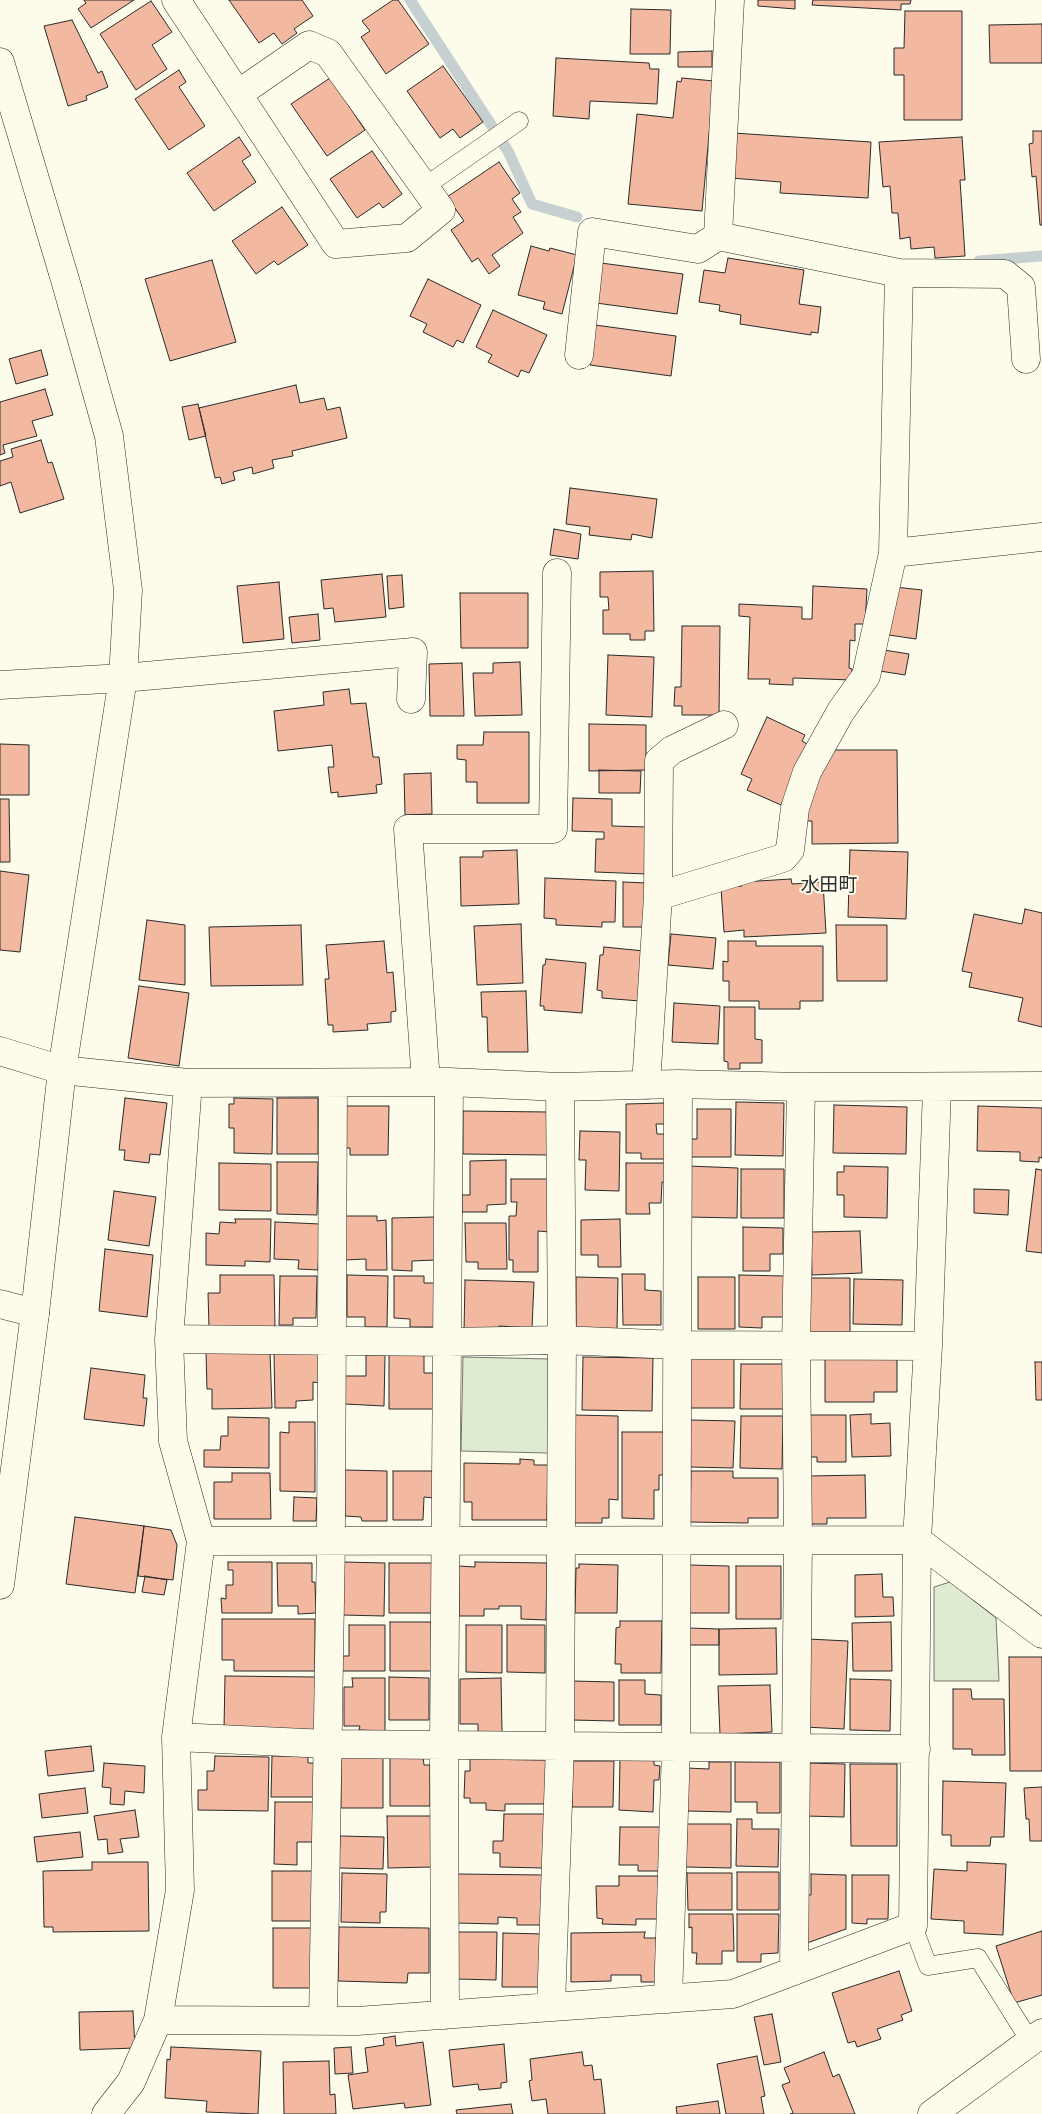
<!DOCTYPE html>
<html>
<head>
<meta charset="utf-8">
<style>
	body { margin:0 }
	canvas { display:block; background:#fdfbea }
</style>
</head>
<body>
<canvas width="1042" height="2114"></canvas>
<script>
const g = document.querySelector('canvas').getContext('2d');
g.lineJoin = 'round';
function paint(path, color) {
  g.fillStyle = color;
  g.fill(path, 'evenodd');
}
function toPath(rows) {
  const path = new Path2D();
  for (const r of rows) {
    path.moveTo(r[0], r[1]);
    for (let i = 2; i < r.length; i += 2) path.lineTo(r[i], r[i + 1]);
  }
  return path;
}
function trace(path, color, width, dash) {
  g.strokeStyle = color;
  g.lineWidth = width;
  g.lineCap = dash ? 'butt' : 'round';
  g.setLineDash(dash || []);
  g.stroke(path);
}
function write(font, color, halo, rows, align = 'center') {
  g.font = font + ' "Work Sans","Noto Sans JP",sans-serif';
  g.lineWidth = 4;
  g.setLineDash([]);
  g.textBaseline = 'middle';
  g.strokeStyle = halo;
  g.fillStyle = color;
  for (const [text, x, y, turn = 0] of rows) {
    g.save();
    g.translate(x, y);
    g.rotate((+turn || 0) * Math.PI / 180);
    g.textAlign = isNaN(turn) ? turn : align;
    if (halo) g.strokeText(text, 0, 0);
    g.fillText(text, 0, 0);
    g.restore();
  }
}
const green = toPath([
	[463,1357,550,1359,548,1453,461,1451,463,1357],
	[950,1582,996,1618,999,1681,934,1681,934,1587,950,1582]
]);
paint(green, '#deebd1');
trace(green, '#74746e', 1);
trace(toPath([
	[410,0,508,151,532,204,577,217],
	[979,261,1042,256]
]), '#c7d0d0', 11);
const building = toPath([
	[84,0,134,0,91,28,78,9,86,3,84,0],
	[229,0,302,0,313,16,294,29,297,33,282,44,274,33,259,43,229,0],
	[393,0,398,0,429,44,386,74,361,37,370,31,362,21,393,0],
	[758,0,795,0,795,9,758,6,758,0],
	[813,0,911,0,910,4,901,4,901,10,812,5,813,0],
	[151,1,172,32,152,45,167,69,136,90,100,34,151,1],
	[631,9,671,10,670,54,630,54,631,9],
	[905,11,962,11,962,120,904,120,904,75,894,75,894,48,904,48,905,11],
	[72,20,98,73,102,71,108,87,86,96,87,100,68,106,44,26,72,20],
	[1042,24,1042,63,990,63,989,25,1042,24],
	[712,51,712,67,678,67,678,52,712,51],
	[556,58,649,63,650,69,659,69,657,104,590,101,589,119,553,116,556,58],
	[443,66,483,122,460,138,453,129,440,138,407,91,443,66],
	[179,70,186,82,179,87,205,126,169,150,135,99,179,70],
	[330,78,365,130,327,156,291,104,330,78],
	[682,78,714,81,702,211,628,204,637,114,673,118,677,81,681,82,682,78],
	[1033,131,1042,131,1042,225,1040,225,1036,176,1032,177,1029,144,1033,143,1033,131],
	[733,133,871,142,868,198,780,193,781,182,731,178,733,133],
	[239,137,251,155,242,161,256,182,214,211,187,173,239,137],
	[962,137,965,180,960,180,965,256,935,258,934,247,911,249,910,237,900,239,898,213,892,213,890,186,883,187,879,142,962,137],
	[372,151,402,194,383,208,379,203,357,218,330,179,372,151],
	[499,162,520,193,512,199,521,212,513,217,523,233,492,255,500,266,489,274,478,258,472,262,451,230,464,221,447,197,499,162],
	[282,207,308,245,278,265,274,261,256,274,232,241,282,207],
	[531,246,549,251,550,248,577,255,562,314,543,309,545,302,518,295,531,246],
	[728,258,804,270,799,304,821,307,818,333,811,332,811,335,740,324,741,315,719,311,720,305,699,302,704,270,725,273,728,258],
	[212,260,236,342,170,361,145,279,212,260],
	[601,263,683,274,677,314,596,303,601,263],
	[428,279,481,305,463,343,457,340,453,347,423,332,427,324,410,316,428,279],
	[493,310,547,335,529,373,521,370,518,377,488,362,492,355,476,347,493,310],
	[595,325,676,336,671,376,590,365,595,325],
	[41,350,48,375,16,384,9,359,41,350],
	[296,385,300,403,324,398,327,410,340,407,347,438,292,451,293,456,272,460,274,468,253,474,252,467,233,472,235,480,222,484,220,477,215,478,199,408,296,385],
	[45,389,53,415,32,421,37,436,3,445,5,453,0,455,0,402,45,389],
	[198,404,206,436,189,440,182,407,198,404],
	[41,440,48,463,52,462,64,499,20,513,11,482,0,486,0,461,13,457,11,449,41,440],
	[570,488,657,499,652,538,632,534,631,540,589,535,590,527,566,524,570,488],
	[554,529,581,534,578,559,550,555,554,529],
	[653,571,654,631,645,631,645,640,630,640,630,634,603,634,603,610,609,610,608,597,600,597,600,572,653,571],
	[382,574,386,617,335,622,333,608,324,609,321,580,382,574],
	[402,575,404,607,389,609,387,576,402,575],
	[279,582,284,639,243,643,237,586,279,582],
	[813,586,867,589,865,624,855,624,855,641,850,640,849,668,852,669,852,680,793,678,793,685,769,684,770,679,748,679,750,617,739,616,739,604,802,607,802,619,812,619,813,586],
	[895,587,922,590,916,639,889,635,895,587],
	[460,593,528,593,528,648,461,648,460,593],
	[318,614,320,640,292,643,289,617,318,614],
	[682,626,720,626,719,715,682,715,682,706,674,706,675,687,681,687,682,626],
	[884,650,909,654,905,675,880,671,884,650],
	[608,655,654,657,652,717,606,715,608,655],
	[520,662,522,715,475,716,473,673,493,673,493,663,520,662],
	[462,663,464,716,430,716,429,664,462,663],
	[349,689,351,704,366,703,373,757,379,757,382,784,376,785,377,793,338,797,338,792,331,793,328,767,334,767,332,745,278,751,274,711,324,705,323,692,349,689],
	[767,717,805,735,802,741,809,745,781,805,747,790,752,779,741,774,767,717],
	[589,724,646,725,646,770,589,771,589,724],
	[484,732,529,732,529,803,477,803,477,782,466,782,466,760,457,759,457,745,483,745,484,732],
	[0,744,29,745,29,795,0,795,0,744],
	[831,750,897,750,898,843,812,844,812,821,801,821,831,750],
	[599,770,641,771,640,793,599,793,599,770],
	[431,773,432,814,405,815,404,774,431,773],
	[573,798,612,799,612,826,647,827,646,874,595,872,596,839,604,839,604,832,572,831,573,798],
	[0,799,9,799,10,862,0,862,0,799],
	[517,850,519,904,461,906,460,857,483,857,483,851,517,850],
	[850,850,908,852,906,919,848,917,850,850],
	[0,871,29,875,20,952,0,950,0,871],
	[545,878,616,881,615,922,602,922,602,927,556,925,556,919,544,918,545,878],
	[791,879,792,884,823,882,826,933,744,937,744,930,724,932,721,888,742,886,742,882,791,879],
	[623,882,647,883,648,927,623,927,623,882],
	[1025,909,1042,913,1042,1027,1018,1021,1023,998,969,987,972,973,962,971,974,914,1022,924,1025,909],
	[147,920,185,925,185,985,139,980,147,920],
	[521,924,523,983,477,985,474,926,521,924],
	[301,925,303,985,211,986,209,927,301,925],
	[836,925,887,925,887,981,837,981,836,925],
	[671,934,716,938,713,969,668,965,671,934],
	[384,941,387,973,393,972,396,1011,391,1012,391,1022,367,1024,368,1030,333,1032,333,1025,328,1025,325,979,329,979,326,945,384,941],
	[728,941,756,941,756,946,823,946,823,1001,800,1001,800,1009,759,1009,759,1001,729,1001,729,981,723,981,723,961,728,962,728,941],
	[604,947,644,951,640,1001,602,998,602,991,597,990,600,955,603,955,604,947],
	[546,959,586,963,582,1013,544,1010,544,1006,540,1006,543,965,545,965,546,959],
	[139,986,189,993,179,1066,128,1058,139,986],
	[526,991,528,1052,488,1052,487,1017,482,1017,481,992,526,991],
	[674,1003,720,1006,718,1044,672,1042,674,1003],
	[724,1007,755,1007,755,1039,762,1040,762,1063,740,1063,740,1069,728,1069,728,1062,724,1061,724,1007],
	[125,1098,167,1103,160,1155,150,1154,149,1163,124,1160,125,1150,119,1150,125,1098],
	[234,1098,273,1099,272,1154,234,1153,234,1128,229,1128,229,1104,234,1104,234,1098],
	[277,1098,318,1098,318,1154,277,1154,277,1098],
	[736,1102,784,1103,783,1156,735,1155,736,1102],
	[665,1103,665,1124,656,1124,657,1134,665,1134,665,1159,641,1159,641,1153,626,1153,626,1104,665,1103],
	[834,1105,907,1107,906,1154,833,1153,834,1105],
	[345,1106,389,1106,388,1155,350,1155,350,1148,345,1148,345,1106],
	[978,1106,1042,1108,1042,1158,1039,1157,1039,1162,1020,1161,1020,1152,977,1151,978,1106],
	[697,1109,731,1109,731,1157,691,1157,691,1139,697,1139,697,1109],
	[463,1111,548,1112,547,1155,463,1154,463,1111],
	[580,1131,620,1132,619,1191,585,1190,586,1160,579,1160,580,1131],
	[506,1160,506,1204,487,1205,487,1212,462,1212,462,1195,470,1195,470,1161,506,1160],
	[277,1162,318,1162,317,1215,277,1214,277,1162],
	[219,1163,271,1164,271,1211,219,1210,219,1163],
	[626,1163,665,1163,665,1182,662,1182,661,1203,649,1203,650,1214,626,1214,626,1163],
	[688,1166,738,1168,737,1218,688,1217,688,1166],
	[844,1166,888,1167,887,1218,844,1217,844,1195,837,1195,837,1172,844,1172,844,1166],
	[741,1169,784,1169,784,1218,741,1218,741,1169],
	[1036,1169,1042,1170,1042,1253,1026,1251,1036,1169],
	[511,1179,550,1179,550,1232,538,1231,538,1272,513,1272,513,1260,509,1260,509,1216,516,1216,517,1202,511,1202,511,1179],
	[974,1189,1009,1190,1008,1215,974,1213,974,1189],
	[114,1191,156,1197,149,1246,108,1240,114,1191],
	[345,1216,377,1216,377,1221,386,1220,387,1270,366,1270,366,1259,345,1260,345,1216],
	[435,1217,436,1260,412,1261,412,1271,392,1270,392,1218,435,1217],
	[235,1219,271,1219,270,1262,245,1261,245,1266,206,1265,206,1233,219,1234,220,1222,236,1223,235,1219],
	[620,1219,621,1267,598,1267,598,1255,581,1255,581,1220,620,1219],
	[275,1222,320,1224,318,1270,298,1269,299,1260,274,1259,275,1222],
	[465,1223,506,1223,507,1269,478,1269,478,1262,466,1262,465,1223],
	[743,1227,783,1228,783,1254,770,1254,770,1271,743,1271,743,1227],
	[860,1231,862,1273,812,1275,811,1232,860,1231],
	[105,1249,153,1255,147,1317,99,1311,105,1249],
	[622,1274,645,1274,645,1290,661,1291,661,1325,623,1325,622,1274],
	[220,1275,274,1275,275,1327,209,1327,208,1293,220,1293,220,1275],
	[347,1275,388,1276,387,1327,365,1327,365,1317,347,1317,347,1275],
	[739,1275,784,1276,784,1317,762,1317,762,1328,739,1327,739,1275],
	[280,1276,317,1276,316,1318,293,1318,293,1325,279,1325,280,1276],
	[394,1276,424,1276,424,1283,435,1283,434,1327,410,1327,410,1319,394,1318,394,1276],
	[576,1277,618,1278,617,1329,576,1329,576,1277],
	[698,1277,735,1277,735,1329,698,1329,698,1277],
	[808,1278,850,1278,850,1332,808,1332,808,1278],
	[854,1279,903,1280,902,1325,853,1324,854,1279],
	[465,1280,534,1282,532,1328,499,1326,499,1333,464,1332,465,1280],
	[206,1352,270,1352,272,1408,212,1409,212,1389,207,1389,206,1352],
	[274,1352,320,1352,320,1383,313,1382,313,1400,296,1401,296,1408,275,1408,274,1352],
	[389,1354,424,1355,424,1373,435,1373,435,1409,389,1409,389,1354],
	[366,1355,385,1355,384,1406,345,1404,345,1376,366,1376,366,1355],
	[583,1357,653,1358,652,1411,582,1410,583,1357],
	[690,1357,734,1357,734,1408,690,1408,690,1357],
	[825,1358,897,1358,897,1392,874,1392,874,1402,825,1402,825,1358],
	[1035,1362,1042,1362,1042,1400,1036,1400,1035,1362],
	[741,1364,784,1364,783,1409,740,1409,741,1364],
	[91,1368,145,1375,143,1398,147,1398,144,1426,84,1419,91,1368],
	[871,1414,871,1424,890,1423,891,1456,852,1457,850,1415,871,1414],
	[574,1415,618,1416,618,1500,609,1499,609,1518,602,1518,602,1523,574,1523,574,1415],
	[810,1415,846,1415,846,1462,817,1462,817,1457,810,1457,810,1415],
	[741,1416,783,1416,782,1469,740,1468,741,1416],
	[228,1417,269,1418,269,1468,204,1467,204,1450,220,1450,221,1436,228,1436,228,1417],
	[690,1420,735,1421,733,1468,689,1467,690,1420],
	[289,1422,315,1422,315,1492,280,1491,280,1432,289,1433,289,1422],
	[622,1432,664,1432,664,1475,659,1475,659,1490,654,1490,654,1519,622,1518,622,1432],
	[520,1459,534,1460,534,1465,548,1465,547,1520,472,1520,472,1502,464,1502,464,1463,520,1464,520,1459],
	[345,1470,387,1471,387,1521,362,1521,361,1517,345,1516,345,1470],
	[393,1471,434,1471,434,1498,424,1497,423,1520,393,1520,393,1471],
	[691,1471,733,1471,733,1478,778,1478,778,1518,748,1518,748,1523,690,1522,691,1471],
	[232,1473,270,1473,271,1519,214,1519,214,1482,232,1482,232,1473],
	[865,1475,866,1518,827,1518,827,1524,809,1524,809,1476,865,1475],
	[294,1497,317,1498,316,1521,293,1521,294,1497],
	[75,1517,144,1526,135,1593,66,1584,75,1517],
	[144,1526,171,1530,177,1545,173,1580,138,1576,144,1526],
	[228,1562,272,1562,272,1613,222,1613,221,1598,226,1599,226,1585,233,1585,233,1570,228,1570,228,1562],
	[343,1562,385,1563,384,1616,342,1615,343,1562],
	[475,1562,547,1563,546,1620,521,1619,521,1606,499,1606,499,1609,484,1609,484,1616,459,1616,459,1566,475,1567,475,1562],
	[277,1563,312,1563,312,1582,315,1582,316,1613,298,1614,298,1606,278,1606,277,1563],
	[389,1563,432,1563,433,1613,389,1613,389,1563],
	[579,1564,618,1565,617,1613,575,1613,576,1568,579,1568,579,1564],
	[688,1565,729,1566,729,1613,688,1613,688,1565],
	[736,1566,781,1566,781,1619,736,1619,736,1566],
	[882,1574,883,1597,893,1597,894,1616,855,1617,855,1575,882,1574],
	[145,1576,167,1580,164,1595,142,1592,145,1576],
	[222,1619,315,1619,315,1671,234,1671,234,1660,222,1660,222,1619],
	[620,1621,662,1621,661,1673,621,1673,621,1664,615,1664,616,1628,620,1627,620,1621],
	[390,1622,431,1622,432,1671,390,1671,390,1622],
	[891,1622,892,1671,853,1671,852,1623,891,1622],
	[349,1625,385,1625,385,1671,341,1671,341,1656,349,1656,349,1625],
	[466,1625,502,1625,502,1673,466,1672,466,1625],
	[507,1625,545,1625,545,1673,507,1672,507,1625],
	[688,1628,719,1629,719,1645,688,1645,688,1628],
	[776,1628,777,1674,719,1675,719,1629,776,1628],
	[808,1639,848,1641,844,1729,804,1727,808,1639],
	[1009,1657,1042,1657,1042,1771,1010,1771,1009,1657],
	[225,1676,315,1677,315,1731,224,1729,225,1676],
	[389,1677,429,1678,429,1720,389,1720,389,1677],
	[352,1678,385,1678,385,1731,359,1730,360,1726,344,1726,344,1687,353,1687,352,1678],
	[501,1678,502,1732,478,1732,478,1724,460,1724,460,1679,501,1678],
	[850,1679,891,1680,890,1731,850,1730,850,1679],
	[619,1680,645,1680,645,1694,661,1695,661,1725,619,1725,619,1680],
	[572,1681,614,1682,614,1721,572,1720,572,1681],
	[770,1685,772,1732,720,1734,718,1686,770,1685],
	[953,1689,971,1689,972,1699,1004,1699,1005,1755,972,1755,972,1749,953,1749,953,1689],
	[91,1746,94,1771,48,1776,45,1751,91,1746],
	[215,1756,269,1757,268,1811,198,1810,198,1790,207,1790,207,1771,214,1771,215,1756],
	[272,1756,308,1756,308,1763,315,1763,315,1797,271,1797,272,1756],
	[341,1757,383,1758,383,1808,341,1808,341,1757],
	[423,1757,424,1765,430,1765,430,1806,390,1806,390,1758,423,1757],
	[470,1759,546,1760,545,1804,505,1804,505,1811,486,1810,486,1803,470,1803,470,1798,464,1798,465,1771,470,1771,470,1759],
	[620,1759,654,1760,654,1765,660,1766,659,1780,654,1780,653,1812,619,1810,620,1759],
	[572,1761,614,1761,613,1807,572,1807,572,1761],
	[709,1762,731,1762,731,1812,687,1811,687,1768,709,1769,709,1762],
	[735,1762,780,1762,780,1813,757,1813,757,1802,735,1802,735,1762],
	[104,1763,145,1766,144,1793,125,1791,124,1805,110,1804,111,1788,102,1787,104,1763],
	[807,1763,845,1764,844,1817,806,1816,807,1763],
	[850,1764,897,1764,897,1846,851,1846,850,1764],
	[943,1781,1006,1783,1004,1837,991,1837,990,1846,951,1846,951,1835,942,1835,943,1781],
	[1042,1787,1042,1841,1030,1841,1029,1819,1026,1819,1024,1788,1042,1787],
	[85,1788,88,1813,42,1818,39,1794,85,1788],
	[275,1802,315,1802,315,1842,297,1842,297,1865,274,1864,275,1802],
	[135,1810,139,1837,120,1839,123,1852,108,1854,107,1839,98,1840,94,1816,135,1810],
	[504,1814,544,1814,543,1868,500,1867,500,1853,493,1853,493,1841,503,1841,504,1814],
	[387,1816,431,1816,432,1867,388,1868,387,1816],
	[737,1819,752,1819,752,1829,779,1829,778,1867,736,1866,737,1819],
	[687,1824,731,1824,731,1868,686,1867,687,1824],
	[620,1827,660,1827,659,1871,638,1871,638,1865,619,1865,620,1827],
	[80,1832,83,1857,37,1862,34,1837,80,1832],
	[340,1836,384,1837,383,1869,339,1868,340,1836],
	[92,1862,148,1862,149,1931,53,1932,53,1927,44,1927,43,1871,92,1870,92,1862],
	[967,1862,1006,1864,1003,1935,964,1933,964,1921,931,1919,934,1869,967,1871,967,1862],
	[272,1871,314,1871,314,1921,272,1921,272,1871],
	[737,1872,779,1872,779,1910,737,1910,737,1872],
	[342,1873,387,1874,386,1912,380,1912,380,1923,341,1922,342,1873],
	[687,1873,732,1873,732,1910,688,1910,687,1873],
	[456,1874,544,1875,543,1925,517,1925,517,1918,498,1917,498,1924,456,1923,456,1874],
	[811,1874,846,1875,846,1929,807,1943,807,1895,811,1895,811,1874],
	[852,1875,889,1875,888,1919,867,1919,867,1924,852,1923,852,1875],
	[619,1876,659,1876,659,1919,636,1919,636,1925,602,1924,603,1919,597,1918,596,1886,619,1886,619,1876],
	[689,1914,733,1914,734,1951,722,1951,722,1964,696,1964,697,1953,692,1953,692,1927,689,1928,689,1914],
	[737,1914,779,1914,778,1953,761,1954,761,1962,737,1962,737,1914],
	[339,1927,429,1928,429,1973,408,1973,407,1983,338,1981,339,1927],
	[273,1928,314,1928,314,1988,273,1988,273,1928],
	[1042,1931,1042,1995,1014,2003,996,1946,1042,1931],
	[457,1932,497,1932,496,1980,457,1979,457,1932],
	[645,1932,644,1938,656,1938,660,1982,641,1982,641,1975,611,1975,611,1981,571,1982,571,1933,645,1932],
	[503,1933,543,1934,542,1987,502,1987,503,1933],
	[899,1971,912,2011,901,2015,903,2020,877,2029,881,2039,857,2047,855,2041,848,2043,832,1993,899,1971],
	[133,2011,135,2048,80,2050,79,2012,133,2011],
	[772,2014,781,2062,764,2065,754,2017,772,2014],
	[395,2036,396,2046,423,2042,431,2105,405,2108,404,2103,353,2109,348,2075,368,2072,365,2048,384,2045,383,2038,395,2036],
	[504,2044,507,2082,501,2083,501,2088,479,2090,478,2084,453,2087,449,2050,504,2044],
	[171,2047,261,2051,258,2114,206,2112,207,2101,165,2098,167,2059,170,2060,171,2047],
	[351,2047,353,2073,335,2074,334,2048,351,2047],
	[582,2052,584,2066,592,2065,594,2080,601,2079,605,2114,548,2114,546,2099,532,2101,529,2081,532,2080,530,2059,582,2052],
	[824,2052,833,2077,839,2074,855,2114,790,2114,793,2113,782,2085,790,2082,784,2068,824,2052],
	[757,2056,765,2096,761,2097,764,2114,726,2114,717,2064,757,2056],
	[329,2061,330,2095,335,2094,336,2114,284,2114,283,2062,329,2061],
	[718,2101,720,2114,677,2114,676,2107,718,2101],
	[511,2104,513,2114,457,2114,456,2110,511,2104]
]);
paint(building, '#f2b8a0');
trace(building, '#2b2b2b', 1);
const service = toPath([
	[424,187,519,121],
	[913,1926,928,1966,978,1958,1030,2041]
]);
const minor = toPath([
	[176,0,336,244,407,238,441,210,328,53,309,45,238,94],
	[899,273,1005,274,1021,287,1026,359],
	[579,355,592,232,698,249,718,236],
	[893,553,1042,537],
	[0,685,123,678,413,652,411,699],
	[658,896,783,858,790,850,795,808,807,772,841,711,866,676,893,553,899,273,718,236,730,0],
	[0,1051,62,1070,188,1083,449,1082,560,1087,678,1084,801,1087,1042,1086],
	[426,1082,408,829,553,829,557,573],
	[646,1085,658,896,659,761,672,750,724,725],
	[0,1304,35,1313],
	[169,1339,447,1342,562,1340,677,1345,928,1346],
	[201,1541,917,1540,1042,1634],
	[176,1737,327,1744,916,1749],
	[794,1971,798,1540,796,1345,801,1087],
	[668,1999,676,1748,678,1084],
	[551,2007,560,1745,562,1340,560,1087],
	[445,2015,444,1745,449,1082],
	[158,2020,357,2021,733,1994,913,1926,917,1540,928,1346,937,1088],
	[323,2021,331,1540,333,1083],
	[106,2114,131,2082,158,2020,180,1890,176,1737,201,1541,173,1441,169,1339,188,1083],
	[932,2114,1042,2033]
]);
const tertiary = toPath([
	[0,62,66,283,109,436,128,590,123,678,62,1070,35,1313,0,1585]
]);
trace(service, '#2b2b2b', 19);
trace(minor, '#2b2b2b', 29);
trace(tertiary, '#2b2b2b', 29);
trace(service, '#fdfbea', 18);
trace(minor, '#fdfbea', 28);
trace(tertiary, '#fdfbea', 28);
write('19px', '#2b2b2b', '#fdfbea', [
	["水田町",829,885]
]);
</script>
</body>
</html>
